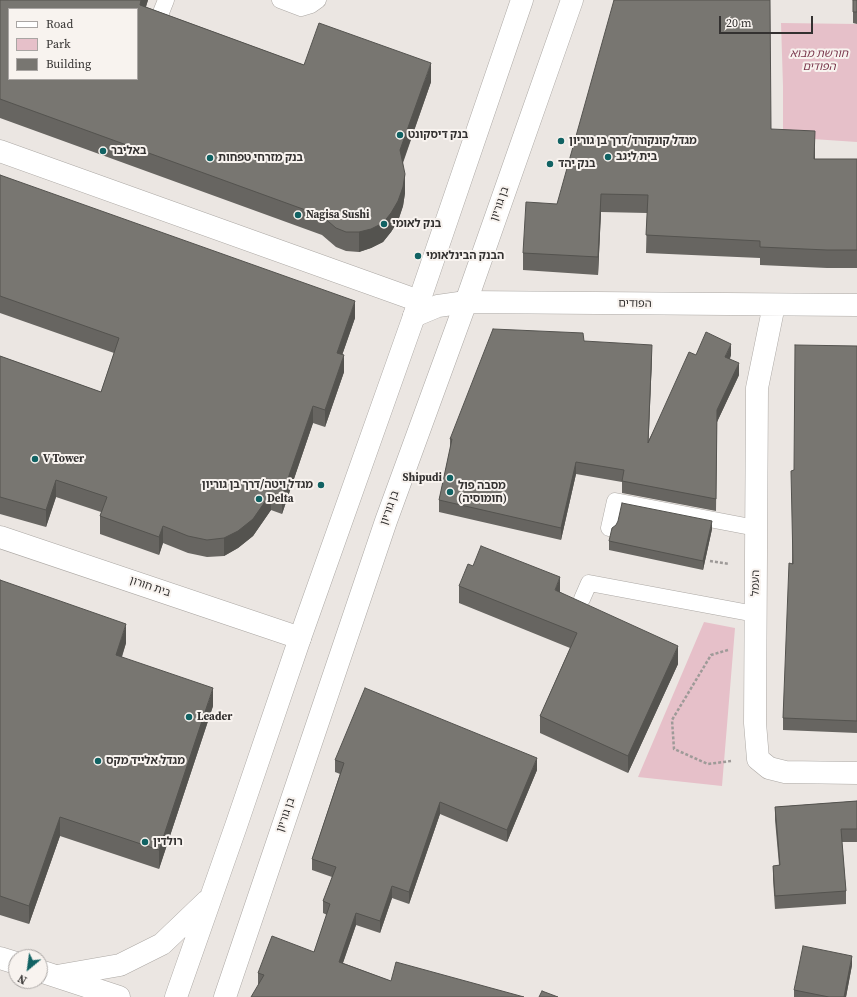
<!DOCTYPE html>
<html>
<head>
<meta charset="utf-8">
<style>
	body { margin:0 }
	#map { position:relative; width:857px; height:997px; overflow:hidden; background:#ebe6e2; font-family:"Source Serif 4",serif }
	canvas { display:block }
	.legend { position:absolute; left:8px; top:8px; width:130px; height:72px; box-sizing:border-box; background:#f8f3ef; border:1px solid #a9a5a3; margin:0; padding:5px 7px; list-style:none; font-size:12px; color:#333130 }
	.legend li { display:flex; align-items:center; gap:8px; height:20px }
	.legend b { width:20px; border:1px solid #a9a5a3 }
	.north { position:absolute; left:8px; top:949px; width:40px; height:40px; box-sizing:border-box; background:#f8f3ef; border:1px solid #a9a5a3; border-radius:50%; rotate:209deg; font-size:11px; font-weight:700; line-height:16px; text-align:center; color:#333130 }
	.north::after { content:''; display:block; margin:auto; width:14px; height:18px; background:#116263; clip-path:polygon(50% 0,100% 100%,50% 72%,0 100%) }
	.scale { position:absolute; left:719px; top:16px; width:94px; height:18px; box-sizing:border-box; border:2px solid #333130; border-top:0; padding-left:5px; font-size:12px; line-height:14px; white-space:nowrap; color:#333130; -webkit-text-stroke:3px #f8f3ef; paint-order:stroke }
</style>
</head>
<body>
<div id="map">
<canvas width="857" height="997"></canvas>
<ul class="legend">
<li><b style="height:5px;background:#fff"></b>Road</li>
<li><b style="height:11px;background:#e6c0c9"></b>Park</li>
<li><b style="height:11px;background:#787671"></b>Building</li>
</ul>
<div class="north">N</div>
<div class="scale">20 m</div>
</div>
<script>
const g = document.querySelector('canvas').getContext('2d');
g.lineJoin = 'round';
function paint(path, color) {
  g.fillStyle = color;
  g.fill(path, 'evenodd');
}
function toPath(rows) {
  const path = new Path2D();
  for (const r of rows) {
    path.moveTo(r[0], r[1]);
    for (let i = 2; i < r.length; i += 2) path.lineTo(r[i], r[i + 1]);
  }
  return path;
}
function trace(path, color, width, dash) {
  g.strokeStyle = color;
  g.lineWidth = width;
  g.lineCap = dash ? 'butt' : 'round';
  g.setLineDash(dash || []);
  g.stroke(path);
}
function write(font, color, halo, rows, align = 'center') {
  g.font = font + ' "Source Serif 4","Noto Sans Hebrew",serif';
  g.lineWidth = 4;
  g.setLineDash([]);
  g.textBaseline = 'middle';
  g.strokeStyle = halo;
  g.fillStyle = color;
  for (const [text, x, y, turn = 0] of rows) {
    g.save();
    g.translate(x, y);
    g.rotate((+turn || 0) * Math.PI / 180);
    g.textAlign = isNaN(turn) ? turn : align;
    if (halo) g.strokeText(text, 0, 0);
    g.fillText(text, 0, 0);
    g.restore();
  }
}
paint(toPath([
	[781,23,857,24,857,142,783,137,783,86],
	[704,622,735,628,722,786,638,777]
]), '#e6c0c9');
const service = toPath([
	[280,0,301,8,311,5,318,0],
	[160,15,166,0],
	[609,528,615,501,756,528],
	[582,599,589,583,755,614]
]);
const pedestrian = toPath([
	[0,151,419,301]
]);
const minor = toPath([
	[774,305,757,388,755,723,758,759,769,768,785,772,857,773],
	[414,316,438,306,466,302,857,305],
	[0,537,300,638],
	[0,958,16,963],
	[40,971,119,997]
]);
const secondary = toPath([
	[57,976,120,965,162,944,207,901],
	[176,997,236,826,300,638,412,322,522,0],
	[225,997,386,521,466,302,572,0]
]);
trace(service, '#aca8a4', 17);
trace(pedestrian, '#aca8a4', 23);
trace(minor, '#aca8a4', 23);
trace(secondary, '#aca8a4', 23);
trace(toPath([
	[710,561,729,564],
	[728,650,711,655,672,720,674,749,708,764,731,761]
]), '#9e9a98', 2.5, [3, 2]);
trace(service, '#fff', 16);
trace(pedestrian, '#fff', 22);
trace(minor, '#fff', 22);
trace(secondary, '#fff', 22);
paint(toPath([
	[0,0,148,0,146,7,304,65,431,82,403,163,405,193,403,206,398,221,391,232,383,242,371,248,359,252,346,251,336,247,322,235,0,118],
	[853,0,857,0,857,24,853,23],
	[771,129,815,148,815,159,857,159,857,268,827,268,760,265,760,258,646,253,647,213,601,212,598,275,523,270,523,253,557,204],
	[0,175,355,318,342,355,344,372,325,427,313,423,282,514,271,510,253,536,238,548,224,556,207,557,188,553,163,543,159,555,100,534,100,516,101,512,56,497,46,527,0,514,0,356,101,392,114,353,0,313],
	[584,341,652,357,648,441,696,355,731,355,730,359,739,375,717,422,716,511,622,493,622,482,576,474,561,540,439,512,439,500,450,449,450,439],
	[857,346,857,733,783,730,783,718,792,563,794,470],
	[712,529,703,570,609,550,609,541],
	[0,580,126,643,122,657,213,706,159,869,60,836,29,924,0,915],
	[459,586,560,592,678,664,628,773,540,733,540,716,570,648,459,603],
	[335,760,537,770,507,842,440,814,409,904,392,898,380,933,356,925,343,963,391,981,524,997,258,984,258,973,314,952,327,915,323,913,323,901,332,877,312,870,312,859,340,774,335,772],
	[857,801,857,842,842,842,846,891,846,904,775,909,773,879,773,866,779,865,775,820,775,807],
	[852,965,846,997,794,997,794,990]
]), '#676561');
paint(toPath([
	[141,0,148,0,140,24,140,5],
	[431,63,431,82,400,170,400,150],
	[815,131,815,148,814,177,814,159],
	[405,174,405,193,403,206,398,221,391,232,383,242,371,248,359,252,359,232],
	[601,194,601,212,598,275,598,257],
	[355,301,355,318,337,370,337,353],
	[731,344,731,355,725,369,725,357],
	[652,345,652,357,648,455,648,443],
	[344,355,344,372,325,427,325,410],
	[739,363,739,375,717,422,716,511,717,410],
	[313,406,313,423,282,514,282,496],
	[576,462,576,474,561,540,561,528],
	[56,480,56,497,46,527,46,510],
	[271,493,271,510,253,536,238,548,224,556,224,538],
	[712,521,712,529,703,570,703,561],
	[163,526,163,543,159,555,159,537],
	[560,577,560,594,555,590],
	[126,624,126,643,116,674,116,655],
	[678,646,678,664,628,773,628,756],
	[213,688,213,706,159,869,159,850],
	[537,758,537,770,507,842,507,830],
	[440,802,440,814,409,904,409,892],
	[60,817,60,836,29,924,29,906],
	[392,886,392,898,380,933,380,921],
	[356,913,356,925,339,974,339,962],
	[852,956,852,965,846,997,844,997]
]), '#54534f');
const building = toPath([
	[0,0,141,0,140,5,304,65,319,23,431,63,400,150,405,174,403,187,398,201,391,213,383,223,371,229,359,232,346,232,336,228,322,216,0,99,0,0],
	[9,9,137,9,137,79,9,79,9,9],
	[614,0,770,0,771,129,815,131,814,159,857,159,857,250,827,250,760,247,760,241,646,235,648,195,601,194,598,257,523,253,526,202,557,204,590,86,614,0],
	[853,0,857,0,857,12,853,12,853,0],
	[0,175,355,301,337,353,344,355,325,410,313,406,282,496,271,493,253,519,238,531,224,538,207,540,188,536,163,526,159,537,100,516,107,497,56,480,46,510,0,497,0,356,101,392,119,338,0,296,0,175],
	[493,329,583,333,584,341,652,345,648,443,689,352,696,355,706,332,731,344,725,357,739,363,717,410,716,499,622,481,624,470,576,462,561,528,439,500,452,439,450,439,493,329],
	[795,345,857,346,857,721,783,718,789,563,793,564,791,471,794,470,795,345],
	[622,503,712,521,703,561,609,541,612,528,616,525,618,521,622,503],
	[481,546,560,577,555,590,678,646,628,756,540,716,577,633,459,586,468,564,473,566,481,546],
	[0,580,126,624,116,655,213,688,159,850,60,817,29,906,0,896,0,580],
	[365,688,537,758,507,830,440,802,409,892,392,886,380,921,356,913,339,962,391,981,396,962,524,997,251,997,264,975,258,973,272,936,314,952,330,904,323,901,336,867,312,859,344,763,335,760,365,688],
	[857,801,857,829,841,829,846,891,775,896,773,866,780,865,775,807,857,801],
	[803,946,852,956,844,997,829,997,794,990,803,946],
	[542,991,558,997,539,997,542,991]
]);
paint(building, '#787671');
trace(building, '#54534f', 1);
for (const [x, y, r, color] of [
	[400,135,4,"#116263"],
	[561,141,4,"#116263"],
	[103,151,4,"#116263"],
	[608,157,4,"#116263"],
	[210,158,4,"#116263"],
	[550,164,4,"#116263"],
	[298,215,4,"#116263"],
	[384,224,4,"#116263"],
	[418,256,4,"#116263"],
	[35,459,4,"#116263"],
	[450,478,4,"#116263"],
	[321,485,4,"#116263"],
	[450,492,4,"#116263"],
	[259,499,4,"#116263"],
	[189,717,4,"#116263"],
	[98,761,4,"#116263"],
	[145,842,4,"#116263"]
]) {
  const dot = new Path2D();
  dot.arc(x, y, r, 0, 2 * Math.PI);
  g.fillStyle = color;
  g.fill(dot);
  trace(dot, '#f8f3ef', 1.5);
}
write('italic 11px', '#79374c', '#f8f3ef', [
	["חורשת מבוא",819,54],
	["הפודים",819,67]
]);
write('bold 11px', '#333130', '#f8f3ef', [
	["בנק דיסקונט",408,135],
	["מגדל קונקורד/דרך בן גוריון",569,141],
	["באליבר",111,151],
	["בית ליגב",616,157],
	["בנק מזרחי טפחות",218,158],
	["בנק יהד",558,164],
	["Nagisa Sushi",306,215],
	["בנק לאומי",392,224],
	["הבנק הבינלאומי",426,256],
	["V Tower",43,459],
	["Shipudi",442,478,"right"],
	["מגדל ויטה/דרך בן גוריון",313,485,"right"],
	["מסבה פול",458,486],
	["(חומוסיה)",458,499],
	["Delta",267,499],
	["Leader",197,717],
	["מגדל אלייד מקס",106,761],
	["רולדין",153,842]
], 'left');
write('11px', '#333130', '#f8f3ef', [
	["בן גוריון",500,204,-71],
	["הפודים",635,304,1],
	["בן גוריון",390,508,-70],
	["העמל",756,583,-89],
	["בית חורון",150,587,19],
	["בן גוריון",286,815,-71]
]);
</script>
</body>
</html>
